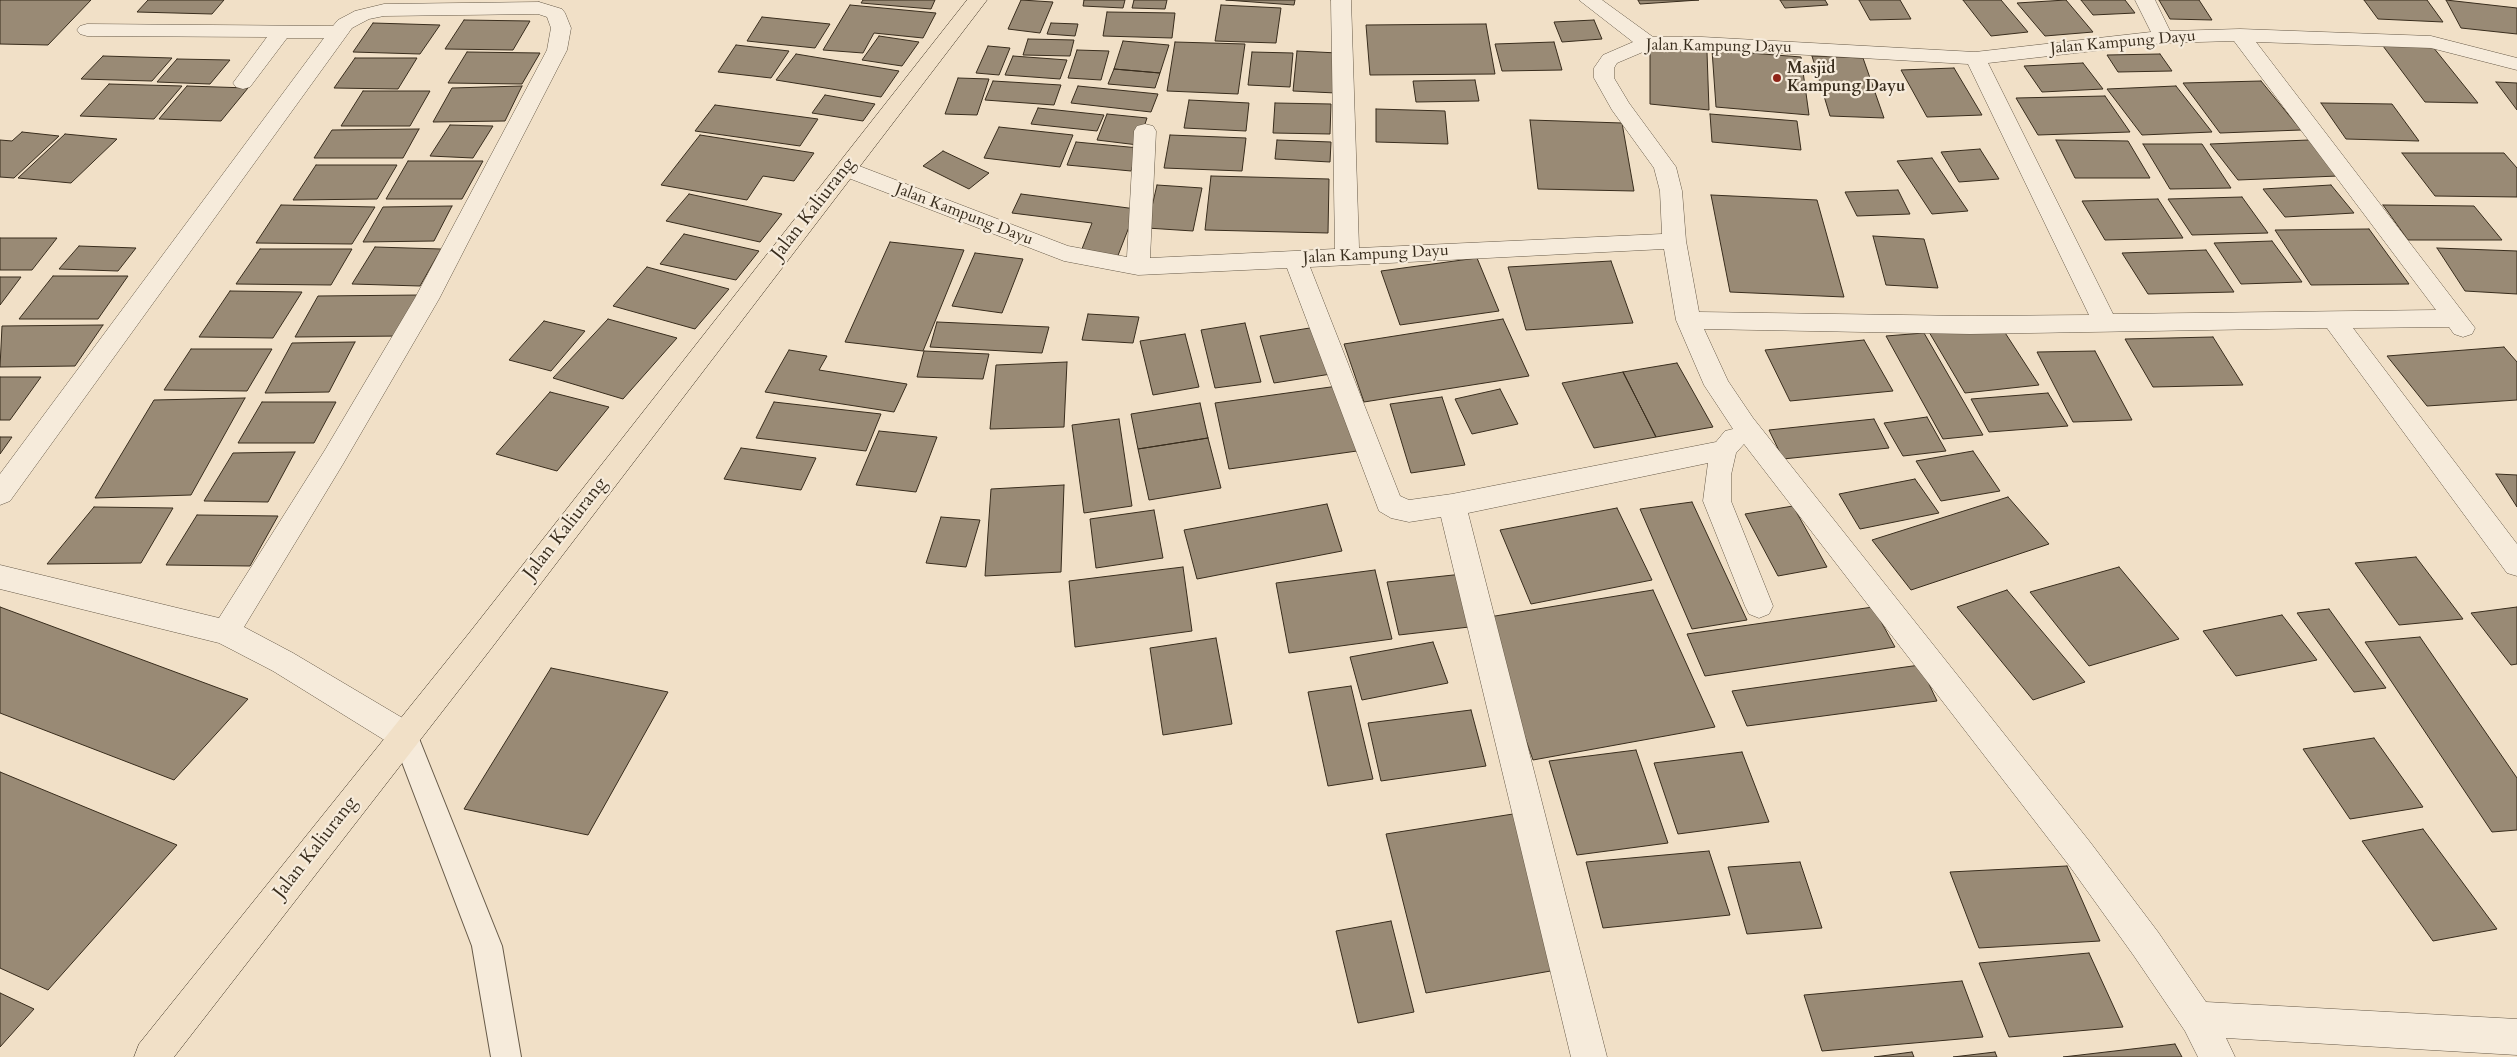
<!DOCTYPE html>
<html>
<head>
<meta charset="utf-8">
<style>
	body { margin:0 }
	canvas { display:block; background:#f1e0c7 }
</style>
</head>
<body>
<canvas width="2517" height="1057"></canvas>
<script>
const g = document.querySelector('canvas').getContext('2d');
g.lineJoin = 'round';
function paint(path, color) {
  g.fillStyle = color;
  g.fill(path, 'evenodd');
}
function toPath(rows) {
  const path = new Path2D();
  for (const r of rows) {
    path.moveTo(r[0], r[1]);
    for (let i = 2; i < r.length; i += 2) path.lineTo(r[i], r[i + 1]);
  }
  return path;
}
function trace(path, color, width, dash) {
  g.strokeStyle = color;
  g.lineWidth = width;
  g.lineCap = dash ? 'butt' : 'round';
  g.setLineDash(dash || []);
  g.stroke(path);
}
function write(font, color, halo, rows, align = 'center') {
  g.font = font + ' Cardo,serif';
  g.lineWidth = 4.5;
  g.setLineDash([]);
  g.textBaseline = 'middle';
  g.strokeStyle = halo;
  g.fillStyle = color;
  for (const [text, x, y, turn = 0] of rows) {
    g.save();
    g.translate(x, y);
    g.rotate((+turn || 0) * Math.PI / 180);
    g.textAlign = isNaN(turn) ? turn : align;
    if (halo) g.strokeText(text, 0, 0);
    g.fillText(text, 0, 0);
    g.restore();
  }
}
const building = toPath([
	[0,0,91,0,48,45,0,44,0,0],
	[148,0,224,0,212,14,137,12,148,0],
	[863,0,935,0,931,9,861,3,863,0],
	[1021,0,1053,2,1040,33,1008,29,1021,0],
	[1084,0,1125,0,1123,8,1083,6,1084,0],
	[1134,0,1167,0,1165,9,1132,8,1134,0],
	[1226,0,1295,0,1294,5,1226,0],
	[1638,0,1699,0,1640,4,1638,0],
	[1780,0,1825,0,1828,5,1785,8,1780,0],
	[1859,0,1900,0,1911,19,1870,20,1859,0],
	[1963,0,2001,0,2028,32,1991,36,1963,0],
	[2066,0,2093,32,2045,36,2017,3,2066,0],
	[2081,0,2125,0,2135,13,2093,15,2081,0],
	[2159,0,2199,0,2212,20,2170,19,2159,0],
	[2364,0,2427,0,2443,22,2378,19,2364,0],
	[2446,0,2517,8,2517,34,2461,28,2446,0],
	[850,5,936,13,923,38,874,33,863,53,823,50,850,5],
	[1221,5,1281,8,1276,43,1215,41,1221,5],
	[1107,12,1175,13,1172,38,1103,36,1107,12],
	[762,17,830,24,815,48,747,41,762,17],
	[464,20,530,21,513,50,445,49,464,20],
	[1594,20,1602,39,1562,42,1554,22,1594,20],
	[373,23,440,25,420,54,353,52,373,23],
	[1051,23,1078,24,1075,36,1047,34,1051,23],
	[1486,24,1495,74,1370,75,1366,25,1486,24],
	[879,36,919,42,902,66,862,60,879,36],
	[1028,39,1074,40,1070,56,1023,55,1028,39],
	[1123,41,1169,45,1160,73,1114,69,1123,41],
	[1175,42,1245,44,1238,94,1167,91,1175,42],
	[1554,42,1562,70,1502,71,1495,44,1554,42],
	[736,45,789,51,771,78,718,72,736,45],
	[988,46,1010,48,999,75,976,73,988,46],
	[1650,46,1707,52,1709,110,1650,104,1650,46],
	[2383,46,2433,47,2478,103,2425,102,2383,46],
	[1077,50,1109,51,1101,80,1068,78,1077,50],
	[1712,50,1801,57,1809,115,1716,107,1712,50],
	[1297,51,1338,53,1336,93,1293,91,1297,51],
	[467,52,540,53,522,84,448,83,467,52],
	[1252,52,1293,53,1290,87,1248,85,1252,52],
	[796,54,899,71,881,97,776,80,796,54],
	[2160,54,2172,71,2118,72,2107,55,2160,54],
	[103,56,172,58,152,81,81,79,103,56],
	[1013,56,1067,60,1060,79,1005,75,1013,56],
	[1812,56,1863,58,1884,118,1830,116,1812,56],
	[355,58,417,58,398,89,334,88,355,58],
	[177,59,230,60,210,84,157,82,177,59],
	[2083,63,2103,89,2042,92,2024,66,2083,63],
	[1954,68,1982,115,1927,117,1901,70,1954,68],
	[1114,69,1160,73,1155,88,1108,84,1114,69],
	[958,78,989,79,977,115,945,114,958,78],
	[1475,80,1479,101,1416,102,1413,81,1475,80],
	[993,81,1061,85,1054,105,985,100,993,81],
	[2261,81,2301,130,2220,133,2183,83,2261,81],
	[2496,82,2517,83,2517,110,2496,82],
	[109,84,182,86,154,119,80,116,109,84],
	[187,86,248,88,221,121,159,119,187,86],
	[522,86,505,121,433,122,452,88,522,86],
	[1078,86,1158,94,1151,112,1071,103,1078,86],
	[2176,86,2212,132,2142,135,2107,89,2176,86],
	[363,91,430,91,410,126,341,126,363,91],
	[825,95,875,104,863,121,812,113,825,95],
	[2105,96,2130,132,2038,135,2016,98,2105,96],
	[1189,100,1249,103,1246,131,1184,128,1189,100],
	[1275,103,1331,104,1330,134,1273,133,1275,103],
	[2321,103,2392,104,2419,141,2346,139,2321,103],
	[715,105,818,119,800,146,695,131,715,105],
	[1038,108,1104,115,1097,131,1031,124,1038,108],
	[1376,109,1445,111,1448,144,1376,142,1376,109],
	[1107,114,1147,118,1138,145,1097,140,1107,114],
	[1710,114,1797,121,1801,150,1712,142,1710,114],
	[1530,120,1622,123,1634,191,1538,189,1530,120],
	[450,125,493,126,473,158,430,156,450,125],
	[999,127,1073,135,1060,167,984,158,999,127],
	[419,129,403,158,314,158,332,130,419,129],
	[22,132,59,136,14,178,0,177,0,140,12,141,22,132],
	[65,134,117,139,71,183,18,178,65,134],
	[700,135,814,153,794,181,763,176,747,200,661,185,700,135],
	[1170,135,1246,138,1242,171,1164,168,1170,135],
	[1277,140,1331,142,1330,162,1275,159,1277,140],
	[2056,140,2128,141,2150,178,2075,178,2056,140],
	[2309,140,2338,176,2238,180,2210,144,2309,140],
	[1076,142,1139,148,1131,171,1067,165,1076,142],
	[2143,144,2202,144,2231,188,2170,189,2143,144],
	[1980,149,1999,179,1959,182,1941,152,1980,149],
	[943,151,989,173,969,189,923,166,943,151],
	[2402,153,2504,153,2517,168,2517,197,2435,196,2402,153],
	[1932,158,1968,211,1932,214,1897,161,1932,158],
	[408,161,483,161,462,199,386,199,408,161],
	[316,165,397,165,377,199,293,200,316,165],
	[1211,176,1329,179,1328,233,1205,230,1211,176],
	[1157,185,1202,188,1193,231,1147,228,1157,185],
	[2331,185,2354,213,2285,217,2263,189,2331,185],
	[1898,190,1910,214,1857,216,1845,192,1898,190],
	[689,194,782,214,760,242,666,221,689,194],
	[1021,194,1136,209,1117,258,1080,254,1092,223,1012,213,1021,194],
	[1711,195,1817,200,1844,297,1730,292,1711,195],
	[2242,197,2268,233,2192,235,2168,199,2242,197],
	[2158,199,2183,238,2105,240,2082,201,2158,199],
	[281,205,375,207,352,244,256,243,281,205],
	[2383,205,2474,206,2502,240,2408,240,2383,205],
	[452,206,434,241,363,242,383,207,452,206],
	[2369,229,2409,284,2311,285,2275,230,2369,229],
	[684,234,759,251,736,280,660,264,684,234],
	[1873,236,1924,239,1938,288,1886,285,1873,236],
	[0,238,57,238,32,270,0,270,0,238],
	[2272,241,2302,282,2241,284,2214,243,2272,241],
	[890,242,964,250,923,351,845,342,890,242],
	[79,246,136,248,118,271,59,269,79,246],
	[375,247,441,249,420,286,352,284,375,247],
	[2437,248,2517,251,2517,294,2465,291,2437,248],
	[260,249,352,249,331,285,236,284,260,249],
	[2206,250,2234,292,2148,294,2122,253,2206,250],
	[975,253,1023,259,1002,313,952,306,975,253],
	[1477,258,1499,311,1400,325,1381,271,1477,258],
	[1611,261,1633,323,1526,330,1508,267,1611,261],
	[647,267,729,289,695,329,613,306,647,267],
	[53,276,128,276,98,319,19,319,53,276],
	[0,277,21,277,0,305,0,277],
	[230,291,302,292,273,338,199,337,230,291],
	[422,295,401,336,295,337,318,296,422,295],
	[1088,314,1139,317,1133,343,1082,340,1088,314],
	[608,319,677,338,623,399,553,378,608,319],
	[1503,319,1529,376,1364,402,1344,344,1503,319],
	[544,321,585,331,551,371,509,360,544,321],
	[937,322,1049,327,1042,353,930,347,937,322],
	[1245,323,1261,382,1215,388,1201,330,1245,323],
	[103,325,75,366,0,367,2,326,103,325],
	[2000,325,2039,385,1965,393,1929,332,2000,325],
	[1316,327,1331,374,1274,383,1260,336,1316,327],
	[1924,333,1983,435,1943,439,1886,336,1924,333],
	[1185,334,1199,387,1153,395,1140,341,1185,334],
	[2213,337,2243,385,2153,387,2125,339,2213,337],
	[1864,340,1893,391,1790,401,1765,350,1864,340],
	[355,342,329,392,265,393,292,343,355,342],
	[2504,347,2517,362,2517,400,2427,406,2387,356,2504,347],
	[191,349,272,349,247,391,164,390,191,349],
	[789,350,827,356,819,370,907,384,894,412,765,392,789,350],
	[924,351,989,354,983,379,917,377,924,351],
	[2095,351,2132,420,2073,422,2037,352,2095,351],
	[1067,362,1064,427,990,429,996,365,1067,362],
	[1677,363,1713,427,1656,437,1623,372,1677,363],
	[1623,372,1656,437,1594,448,1562,383,1623,372],
	[0,377,41,377,10,420,0,420,0,377],
	[1338,386,1357,451,1229,469,1215,403,1338,386],
	[1500,389,1518,424,1472,434,1455,399,1500,389],
	[550,392,609,407,557,471,496,454,550,392],
	[2048,393,2068,426,1989,432,1971,399,2048,393],
	[1442,397,1465,465,1411,473,1390,404,1442,397],
	[245,398,191,495,95,498,154,400,245,398],
	[262,402,336,402,314,443,238,443,262,402],
	[774,402,881,414,866,451,756,438,774,402],
	[1200,403,1208,438,1138,449,1131,414,1200,403],
	[1927,417,1946,451,1903,456,1884,423,1927,417],
	[1119,419,1132,506,1084,513,1072,425,1119,419],
	[1874,419,1889,448,1783,459,1769,430,1874,419],
	[879,431,937,437,916,492,856,485,879,431],
	[0,437,12,437,0,454,0,437],
	[1208,438,1221,488,1149,500,1138,449,1208,438],
	[741,448,816,458,801,490,724,479,741,448],
	[1973,451,2000,491,1941,501,1916,461,1973,451],
	[295,452,268,502,204,501,233,453,295,452],
	[2496,474,2517,475,2517,507,2496,474],
	[1915,479,1939,513,1860,529,1839,494,1915,479],
	[1064,485,1061,572,985,576,991,489,1064,485],
	[2008,497,2049,544,1911,590,1872,540,2008,497],
	[1692,502,1747,620,1692,629,1640,509,1692,502],
	[1327,504,1342,551,1197,579,1184,530,1327,504],
	[1793,506,1827,567,1778,576,1745,514,1793,506],
	[94,507,173,508,141,563,47,564,94,507],
	[1617,508,1652,580,1531,604,1500,530,1617,508],
	[1154,510,1163,558,1096,568,1090,519,1154,510],
	[197,515,278,516,250,566,166,565,197,515],
	[941,517,980,520,966,567,926,563,941,517],
	[2416,557,2463,619,2399,625,2355,563,2416,557],
	[1183,567,1192,631,1075,647,1069,581,1183,567],
	[2119,567,2179,639,2089,666,2030,592,2119,567],
	[1375,570,1392,639,1289,653,1276,583,1375,570],
	[1463,574,1478,626,1399,635,1387,582,1463,574],
	[1653,590,1715,727,1533,760,1483,618,1653,590],
	[2007,590,2085,682,2033,700,1957,607,2007,590],
	[0,607,248,699,174,780,0,713,0,607],
	[1873,607,1895,647,1705,676,1687,634,1873,607],
	[2517,607,2517,664,2511,665,2471,613,2517,607],
	[2329,609,2386,688,2354,692,2297,613,2329,609],
	[2282,615,2317,660,2236,676,2203,631,2282,615],
	[2420,637,2517,778,2517,830,2492,832,2365,642,2420,637],
	[1216,638,1232,724,1163,735,1150,648,1216,638],
	[1433,642,1448,683,1362,700,1350,657,1433,642],
	[1920,665,1937,701,1747,726,1732,691,1920,665],
	[551,668,668,692,588,835,464,809,551,668],
	[1351,686,1373,779,1328,786,1308,692,1351,686],
	[1471,710,1486,766,1381,781,1368,723,1471,710],
	[2374,738,2423,807,2350,819,2303,749,2374,738],
	[1636,750,1668,843,1577,855,1549,761,1636,750],
	[1742,752,1769,822,1678,834,1654,763,1742,752],
	[0,772,177,845,48,990,0,968,0,772],
	[1513,814,1562,969,1426,993,1386,834,1513,814],
	[2423,829,2497,929,2433,941,2362,841,2423,829],
	[1709,851,1730,915,1603,928,1586,862,1709,851],
	[1800,862,1822,928,1747,934,1728,867,1800,862],
	[2067,866,2100,941,1979,948,1950,872,2067,866],
	[1391,921,1414,1012,1358,1023,1336,931,1391,921],
	[2089,953,2123,1027,2009,1037,1979,963,2089,953],
	[1962,981,1983,1037,1822,1051,1804,995,1962,981],
	[0,993,34,1009,0,1047,0,993],
	[2175,1044,2182,1057,2063,1057,2175,1044],
	[1912,1052,1914,1057,1874,1057,1912,1052],
	[1995,1052,1997,1057,1953,1057,1995,1052]
]);
paint(building, '#998a75');
trace(building, '#392d1d', 1);
const lane = toPath([
	[405,724,414,728,418,736,502,946,521,1057,491,1057,472,946,392,736,396,728,405,724]
]);
const street = toPath([
	[1331,0,1351,0,1359,248,1662,234,1660,191,1654,168,1612,110,1594,78,1594,68,1603,55,1633,42,1579,0,1602,0,1653,37,1702,37,1975,52,2151,32,2135,0,2155,0,2170,31,2240,29,2431,36,2517,58,2517,70,2431,48,2256,42,2475,328,2472,334,2463,337,2454,334,2449,327,2353,328,2517,544,2517,576,2507,573,2327,328,1970,334,1704,329,1728,381,1753,418,2090,842,2158,932,2206,1002,2517,1019,2517,1055,2226,1038,2235,1057,2198,1057,2185,1031,2134,956,2068,864,1744,444,1736,453,1731,475,1731,501,1773,606,1769,614,1759,618,1749,614,1745,606,1703,501,1708,463,1468,513,1607,1057,1571,1057,1441,517,1409,522,1391,518,1379,511,1287,268,1138,275,1064,261,838,174,835,169,838,164,846,162,854,164,1068,246,1127,257,1134,131,1137,126,1145,124,1153,126,1156,131,1150,258,1335,249,1331,0],
	[2234,41,2436,310,2113,314,1988,63,2163,43,2234,41],
	[1650,49,1702,49,1968,64,2089,315,1970,316,1699,312,1686,241,1682,191,1676,167,1629,103,1614,78,1614,68,1617,63,1650,49],
	[1664,249,1676,320,1704,385,1733,429,1725,431,1716,442,1452,494,1409,500,1400,496,1310,267,1664,249],
	[539,2,562,9,565,13,571,28,567,50,439,299,343,464,244,627,293,653,416,726,420,736,416,746,405,750,394,746,273,671,219,643,0,589,0,565,219,618,325,450,415,298,547,50,551,28,547,17,538,14,384,16,369,19,352,28,10,501,0,505,0,474,324,38,287,38,250,87,243,89,236,87,233,83,267,37,87,36,80,34,77,30,80,26,87,24,333,26,338,20,355,11,384,4,539,2]
]);
const primary = toPath([
	[967,0,987,0,490,650,174,1057,134,1057,139,1044,470,632,967,0]
]);
trace(lane, '#675a48', 2);
trace(street, '#675a48', 1);
trace(primary, '#392d1d', 1);
paint(lane, '#f6ebdb');
paint(street, '#f6ebdb');
paint(primary, '#f1e0c7');
for (const [x, y, r, color] of [
	[1777,78,5,"#8f2418"]
]) {
  const dot = new Path2D();
  dot.arc(x, y, r, 0, 2 * Math.PI);
  g.fillStyle = color;
  g.fill(dot);
  trace(dot, '#f6ebdb', 2);
}
write('16px', '#392d1d', '#f6ebdb', [
	["Jalan Kampung Dayu",2123,43,-5],
	["Jalan Kampung Dayu",1719,47,1],
	["Jalan Kampung Dayu",964,215,21],
	["Jalan Kampung Dayu",1376,255,-3]
]);
write('bold 16px', '#392d1d', '#f6ebdb', [
	["Masjid",1787,69],
	["Kampung Dayu",1787,87]
], 'left');
write('19px', '#392d1d', '#f6ebdb', [
	["Jalan Kaliurang",814,209,-52],
	["Jalan Kaliurang",566,529,-52],
	["Jalan Kaliurang",316,848,-52]
]);
</script>
</body>
</html>
